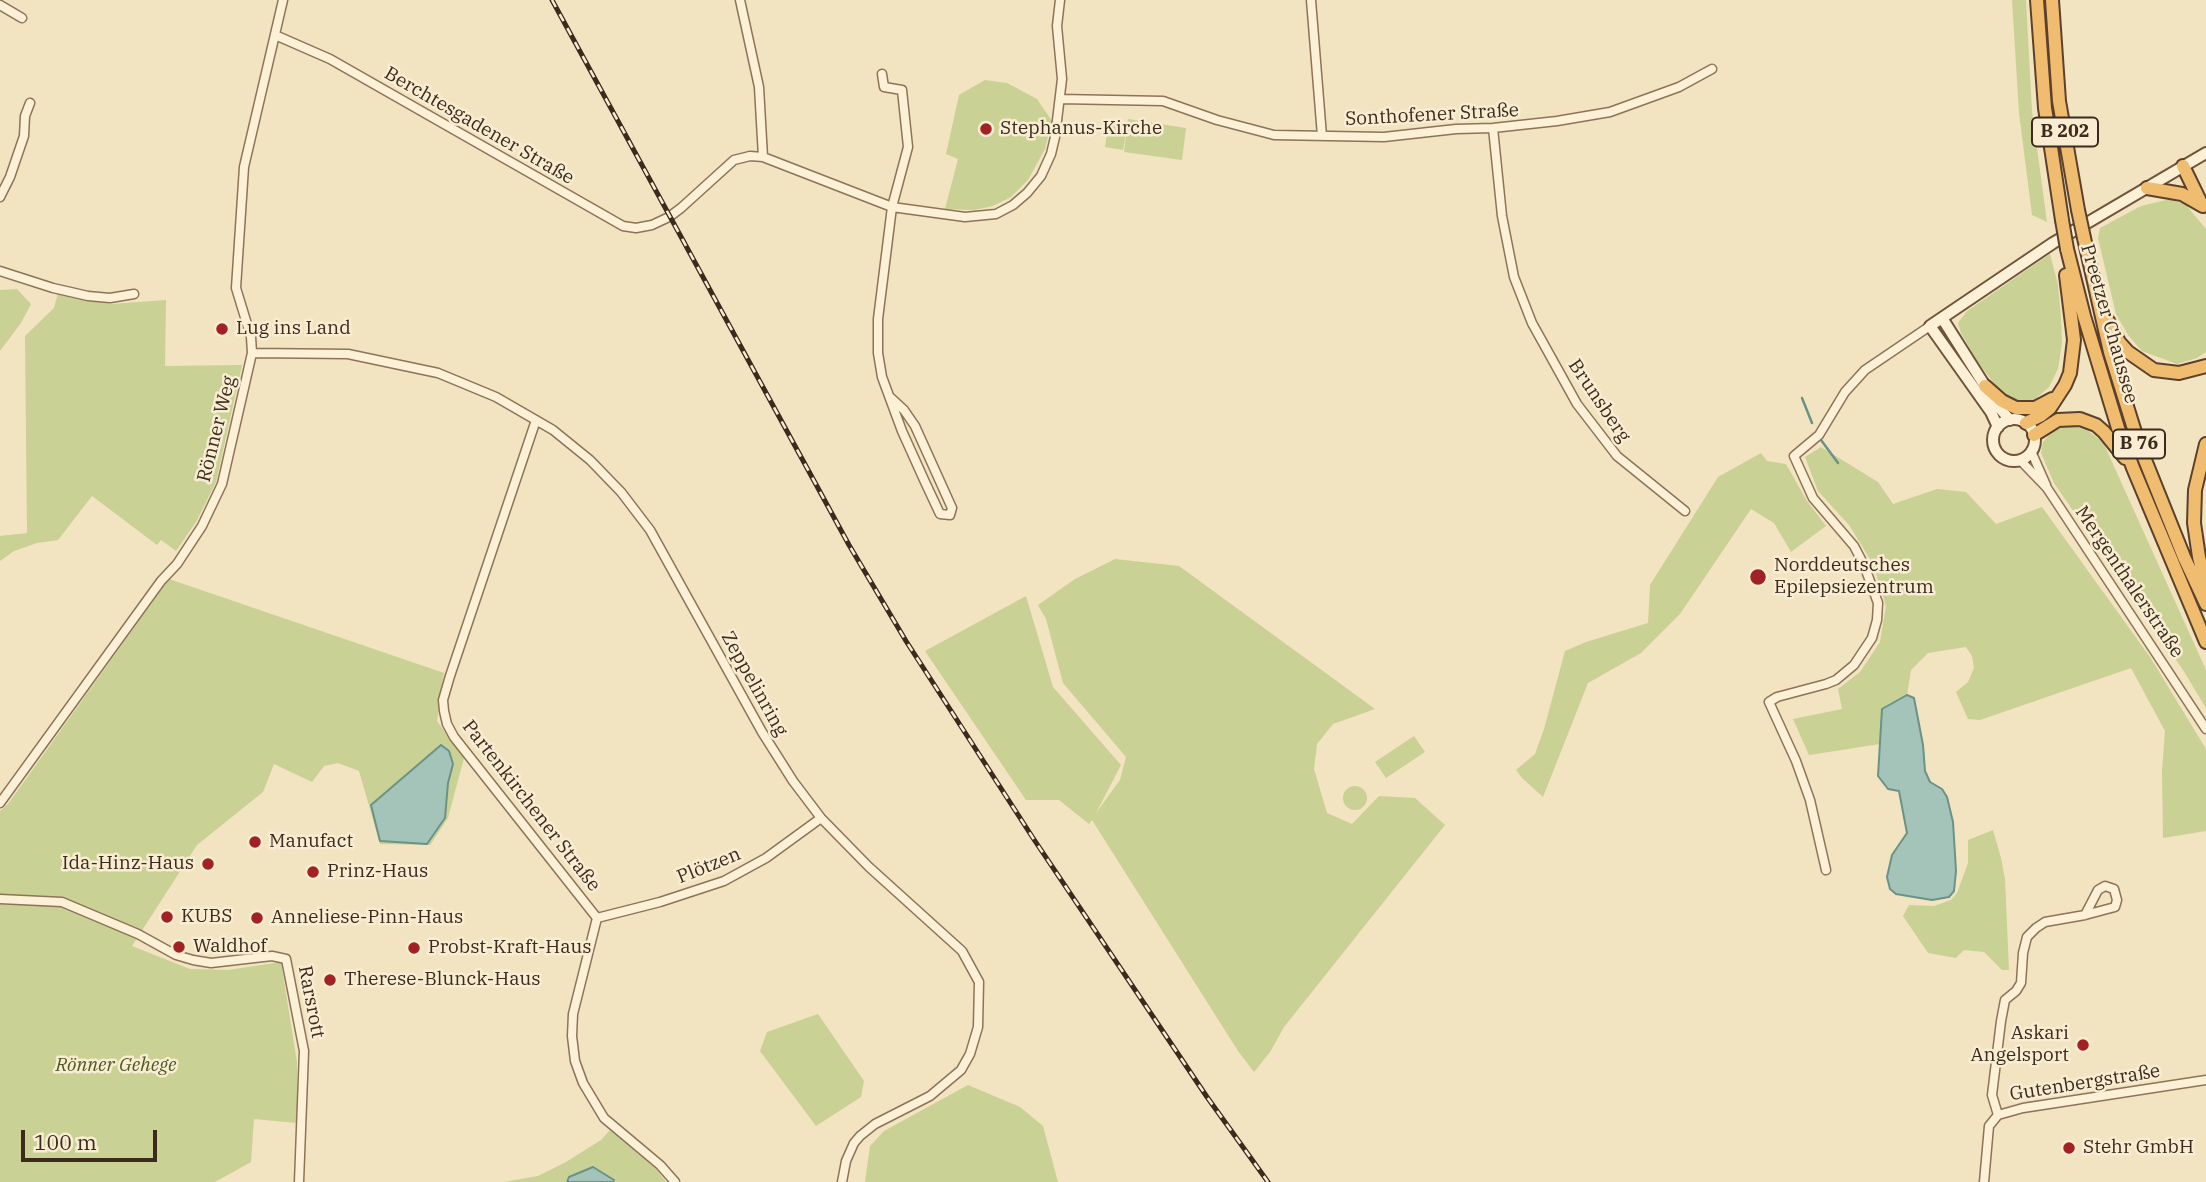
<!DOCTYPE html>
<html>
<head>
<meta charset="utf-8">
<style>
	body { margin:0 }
	#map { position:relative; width:2206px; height:1182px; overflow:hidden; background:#f2e3c1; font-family:"IBM Plex Serif",serif }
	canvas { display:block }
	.scale { position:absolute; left:21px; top:1130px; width:136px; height:32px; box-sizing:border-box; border:4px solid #3c2b1d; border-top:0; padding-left:9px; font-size:21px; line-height:24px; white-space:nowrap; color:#3c2b1d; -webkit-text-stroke:5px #f8edd2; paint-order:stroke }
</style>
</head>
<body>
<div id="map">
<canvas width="2206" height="1182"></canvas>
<div class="scale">100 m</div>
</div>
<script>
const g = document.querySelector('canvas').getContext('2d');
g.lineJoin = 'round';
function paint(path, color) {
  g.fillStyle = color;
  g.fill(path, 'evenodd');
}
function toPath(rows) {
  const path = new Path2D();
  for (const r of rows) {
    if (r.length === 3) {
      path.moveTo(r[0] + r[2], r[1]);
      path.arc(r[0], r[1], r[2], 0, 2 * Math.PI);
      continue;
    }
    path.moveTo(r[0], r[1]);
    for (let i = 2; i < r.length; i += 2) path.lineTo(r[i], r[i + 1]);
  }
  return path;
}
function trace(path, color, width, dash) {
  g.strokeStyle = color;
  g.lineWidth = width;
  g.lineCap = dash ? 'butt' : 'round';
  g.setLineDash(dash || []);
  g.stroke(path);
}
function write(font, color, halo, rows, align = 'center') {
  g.font = font + ' "IBM Plex Serif",serif';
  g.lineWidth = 5;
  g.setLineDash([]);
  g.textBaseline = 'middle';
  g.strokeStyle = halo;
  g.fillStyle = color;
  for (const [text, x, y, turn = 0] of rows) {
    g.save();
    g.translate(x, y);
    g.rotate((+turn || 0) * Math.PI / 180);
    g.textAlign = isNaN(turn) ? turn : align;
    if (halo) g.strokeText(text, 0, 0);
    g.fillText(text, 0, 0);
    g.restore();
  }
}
paint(toPath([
	[2012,0,2026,0,2032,111,2047,222,2032,215,2019,113],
	[985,80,1007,83,1037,99,1052,121,1045,149,1028,180,1011,197,993,206,974,210,945,209,958,159,946,154,959,95],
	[1128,119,1186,128,1182,160,1124,152,1127,129,1123,150,1105,147,1109,121,1127,124],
	[2170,199,2186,205,2206,229,2206,352,2197,358,2177,364,2142,351,2128,335,2116,314,2098,238,2100,228,2141,206],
	[2050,254,2058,285,2061,317,2062,343,2058,369,2049,387,2034,400,2011,401,1998,389,1978,362,1961,333,1958,323,1967,311],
	[17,289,31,304,21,323,0,351,0,290],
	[58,293,111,304,166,300,165,366,242,365,216,482,196,522,176,551,161,540,157,545,92,496,58,540,37,543,14,551,0,561,0,536,27,533,25,336,54,308],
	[2063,427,2076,427,2087,430,2103,442,2206,670,2206,708,2183,670,2054,483,2041,453,2043,442,2050,434],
	[1821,447,1878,482,1893,504,1937,489,1966,492,1996,524,2042,507,2150,657,2206,749,2206,831,2163,838,2162,771,2165,731,2131,668,1980,720,1968,719,1956,692,1968,682,1974,668,1972,656,1966,647,1928,653,1911,670,1907,695,1882,709,1880,744,1809,755,1793,719,1842,709,1838,689,1860,672,1880,642,1886,606,1873,564,1849,525,1818,491,1805,457],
	[1761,453,1767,461,1786,464,1807,501,1826,526,1791,552,1774,523,1751,509,1680,614,1641,653,1588,683,1543,797,1522,778,1516,770,1535,754,1544,729,1565,651,1586,642,1648,623,1650,585,1718,477],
	[1115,559,1179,566,1375,709,1333,724,1317,744,1314,769,1327,813,1352,824,1379,796,1415,798,1445,825,1284,1027,1270,1052,1254,1072,1238,1051,1092,820,1089,824,1059,800,1026,800,925,651,1026,596,1053,687,1121,765,1096,813,1120,780,1126,757,1063,683,1046,619,1038,605,1075,579],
	[169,579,444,673,437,721,464,758,448,818,430,845,380,844,359,771,338,763,324,766,312,782,274,764,263,792,197,845,132,946,190,969,228,970,281,962,297,1062,297,1123,254,1119,251,1162,215,1182,0,1182,0,811,8,804],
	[453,764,448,783,371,805,400,782],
	[1414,736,1425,752,1386,778,1375,762],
	[1355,798,12],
	[1993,830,2001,858,2005,879,2009,970,2002,970,1984,952,1964,950,1956,958,1928,953,1903,916,1909,905,1934,906,1951,900,1957,893,1968,863,1968,840],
	[818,1014,864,1081,861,1097,816,1126,760,1051,767,1032],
	[968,1085,1020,1107,1043,1126,1058,1182,865,1182,870,1146,884,1131],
	[610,1130,656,1169,666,1182,504,1182,538,1176,566,1162,601,1140]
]), '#cad194');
const water = toPath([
	[1907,695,1914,698,1923,745,1925,771,1930,782,1942,789,1947,797,1953,822,1956,871,1954,891,1949,897,1932,900,1896,894,1890,889,1887,877,1892,855,1907,833,1899,791,1888,789,1878,776,1882,709,1907,695],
	[441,745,449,751,453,764,448,783,445,818,427,844,380,841,371,805,441,745],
	[593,1167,614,1180,613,1182,567,1182,569,1177,593,1167]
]);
paint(water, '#a4c4ba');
trace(water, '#6a9388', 2);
trace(toPath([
	[1802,398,1812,423],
	[1821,440,1838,463]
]), '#6a9388', 2.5);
const minor = toPath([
	[740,0,759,87,763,157],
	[1311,0,1322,136],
	[0,5,22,18],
	[275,35,330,59,623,226,636,228,652,225,669,217,681,208,734,160,750,156,763,157,892,207,965,217,996,214,1013,205,1027,193,1041,176,1051,154,1055,137,1062,79,1057,26,1060,0],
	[882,74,884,87,902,90,908,147,892,207,878,319,878,353,882,377,902,431,925,482,940,514,950,515,952,508,915,426,904,410,891,398],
	[1060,99,1163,101,1217,120,1274,135,1384,137,1456,129,1493,128,1557,121,1610,112,1679,87,1712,69],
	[1493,128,1502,216,1514,277,1532,323,1577,404,1617,456,1685,511],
	[0,197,10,177,24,136,25,116,30,103],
	[0,271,53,288,88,296,110,298,134,294],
	[252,353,348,354,438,373,496,397,553,430,590,460,621,492,650,530,762,732,793,781,821,818,869,867,962,951,979,982,978,1027,970,1054,961,1070,930,1096,875,1124,860,1136,854,1143,846,1161,842,1182],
	[536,420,450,676,443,700,444,711,447,724,454,737,597,918,573,1014,572,1036,575,1061,583,1083,604,1118,660,1165,675,1182],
	[2031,451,2046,485],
	[2020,460,2047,488,2206,729],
	[0,803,161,581,177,564,202,526,222,484,252,353,251,337,236,288,244,167,283,0],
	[1826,870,1810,800,1796,761,1769,702,1777,697,1826,684,1836,680,1854,665,1872,638,1877,620,1878,603,1864,565,1854,546,1813,498,1794,456,1819,435,1845,392,1865,370,1930,326],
	[0,899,62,902,138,934,176,955,193,960,211,963,272,956,286,959,304,1051,299,1182],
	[597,918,660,902,724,881,766,858,821,818],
	[1998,1115,1992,1095,2001,1021,2005,1000,2016,991,2021,983,2023,953,2027,937,2036,928,2045,922,2085,915,2115,907,2117,900,2114,889,2105,886,2098,890,2085,915],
	[1984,1182,1989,1126,1998,1115,2023,1108,2206,1080]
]);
const secondary = toPath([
	[1942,318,1985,386,1989,396,2010,420],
	[2014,440,21],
	[1998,427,1991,412,1930,326,2053,243,2206,153]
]);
const trunk = toPath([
	[2037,0,2045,108,2062,220],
	[2052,0,2059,101,2078,210],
	[2183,166,2201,203],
	[2147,188,2182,194,2203,206],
	[2084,238,2110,352,2139,445,2184,557,2206,604],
	[2067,249,2084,316,2118,428,2133,468,2206,642],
	[2108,321,2119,342,2128,352,2154,370,2179,373,2206,366],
	[1985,386,2002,401,2016,408,2035,408,2052,399],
	[2026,423,2040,416,2050,408,2065,385,2070,373,2074,340,2066,275],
	[2034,435,2058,420,2080,419,2096,425,2104,432,2125,458],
	[2206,444,2195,490,2194,523,2199,557,2206,587]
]);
trace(minor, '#8d7357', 11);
trace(secondary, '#6f543a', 14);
trace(trunk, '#5b412c', 16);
trace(minor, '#fcf0d6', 8);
trace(secondary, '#fcf0d6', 10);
trace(trunk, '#f0bc70', 12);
const rail = toPath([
	[552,0,849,545,906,641,1033,838,1207,1097,1268,1182]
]);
trace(rail, '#3c2b1d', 5);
trace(rail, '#f8edd2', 2.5, [8]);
const trunkBridge = toPath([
	[2078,210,2084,238],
	[2062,220,2067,249]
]);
trace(trunkBridge, '#5b412c', 16, []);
trace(trunkBridge, '#f0bc70', 12);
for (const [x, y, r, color] of [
	[986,129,7,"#a12224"],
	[222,329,7,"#a12224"],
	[1758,577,9,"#a12224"],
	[255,842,7,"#a12224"],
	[208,864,7,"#a12224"],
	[313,872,7,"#a12224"],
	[167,917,7,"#a12224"],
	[257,918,7,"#a12224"],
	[179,947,7,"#a12224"],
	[414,948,7,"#a12224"],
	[330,980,7,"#a12224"],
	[2083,1045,7,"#a12224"],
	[2069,1148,7,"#a12224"]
]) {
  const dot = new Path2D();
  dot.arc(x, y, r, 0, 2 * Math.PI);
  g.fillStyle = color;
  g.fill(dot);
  trace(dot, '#f8edd2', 2.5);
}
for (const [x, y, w] of [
	[2065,132,66],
	[2139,444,52]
]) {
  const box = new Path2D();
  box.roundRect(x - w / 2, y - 14.5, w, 29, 5);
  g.fillStyle = '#f8edd2';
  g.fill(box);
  trace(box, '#3c2b1d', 2);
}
write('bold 18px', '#3c2b1d', null, [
	["B 202",2065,132],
	["B 76",2139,444]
]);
write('19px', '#3c2b1d', '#f8edd2', [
	["Sonthofener Straße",1432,115,-3],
	["Berchtesgadener Straße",479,126,30],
	["Preetzer Chaussee",2109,324,74],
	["Brunsberg",1599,401,56],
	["Rönner Weg",217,429,-76],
	["Mergenthalerstraße",2129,582,56],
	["Zeppelinring",754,684,61],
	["Partenkirchener Straße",531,806,52],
	["Plötzen",709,866,-22],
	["Rarsrott",311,1002,79],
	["Gutenbergstraße",2085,1083,-9]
]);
write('19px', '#3c2b1d', '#f8edd2', [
	["Stephanus-Kirche",1000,129],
	["Lug ins Land",236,329],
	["Norddeutsches",1774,566],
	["Epilepsiezentrum",1774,588],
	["Manufact",269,842],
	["Ida-Hinz-Haus",194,864,"right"],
	["Prinz-Haus",327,872],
	["KUBS",181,917],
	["Anneliese-Pinn-Haus",271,918],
	["Waldhof",193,947],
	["Probst-Kraft-Haus",428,948],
	["Therese-Blunck-Haus",344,980],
	["Askari",2069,1034,"right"],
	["Angelsport",2069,1056,"right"],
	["Stehr GmbH",2083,1148]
], 'left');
write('italic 19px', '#4c5a21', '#f8edd2', [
	["Rönner Gehege",116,1066]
]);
</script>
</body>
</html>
